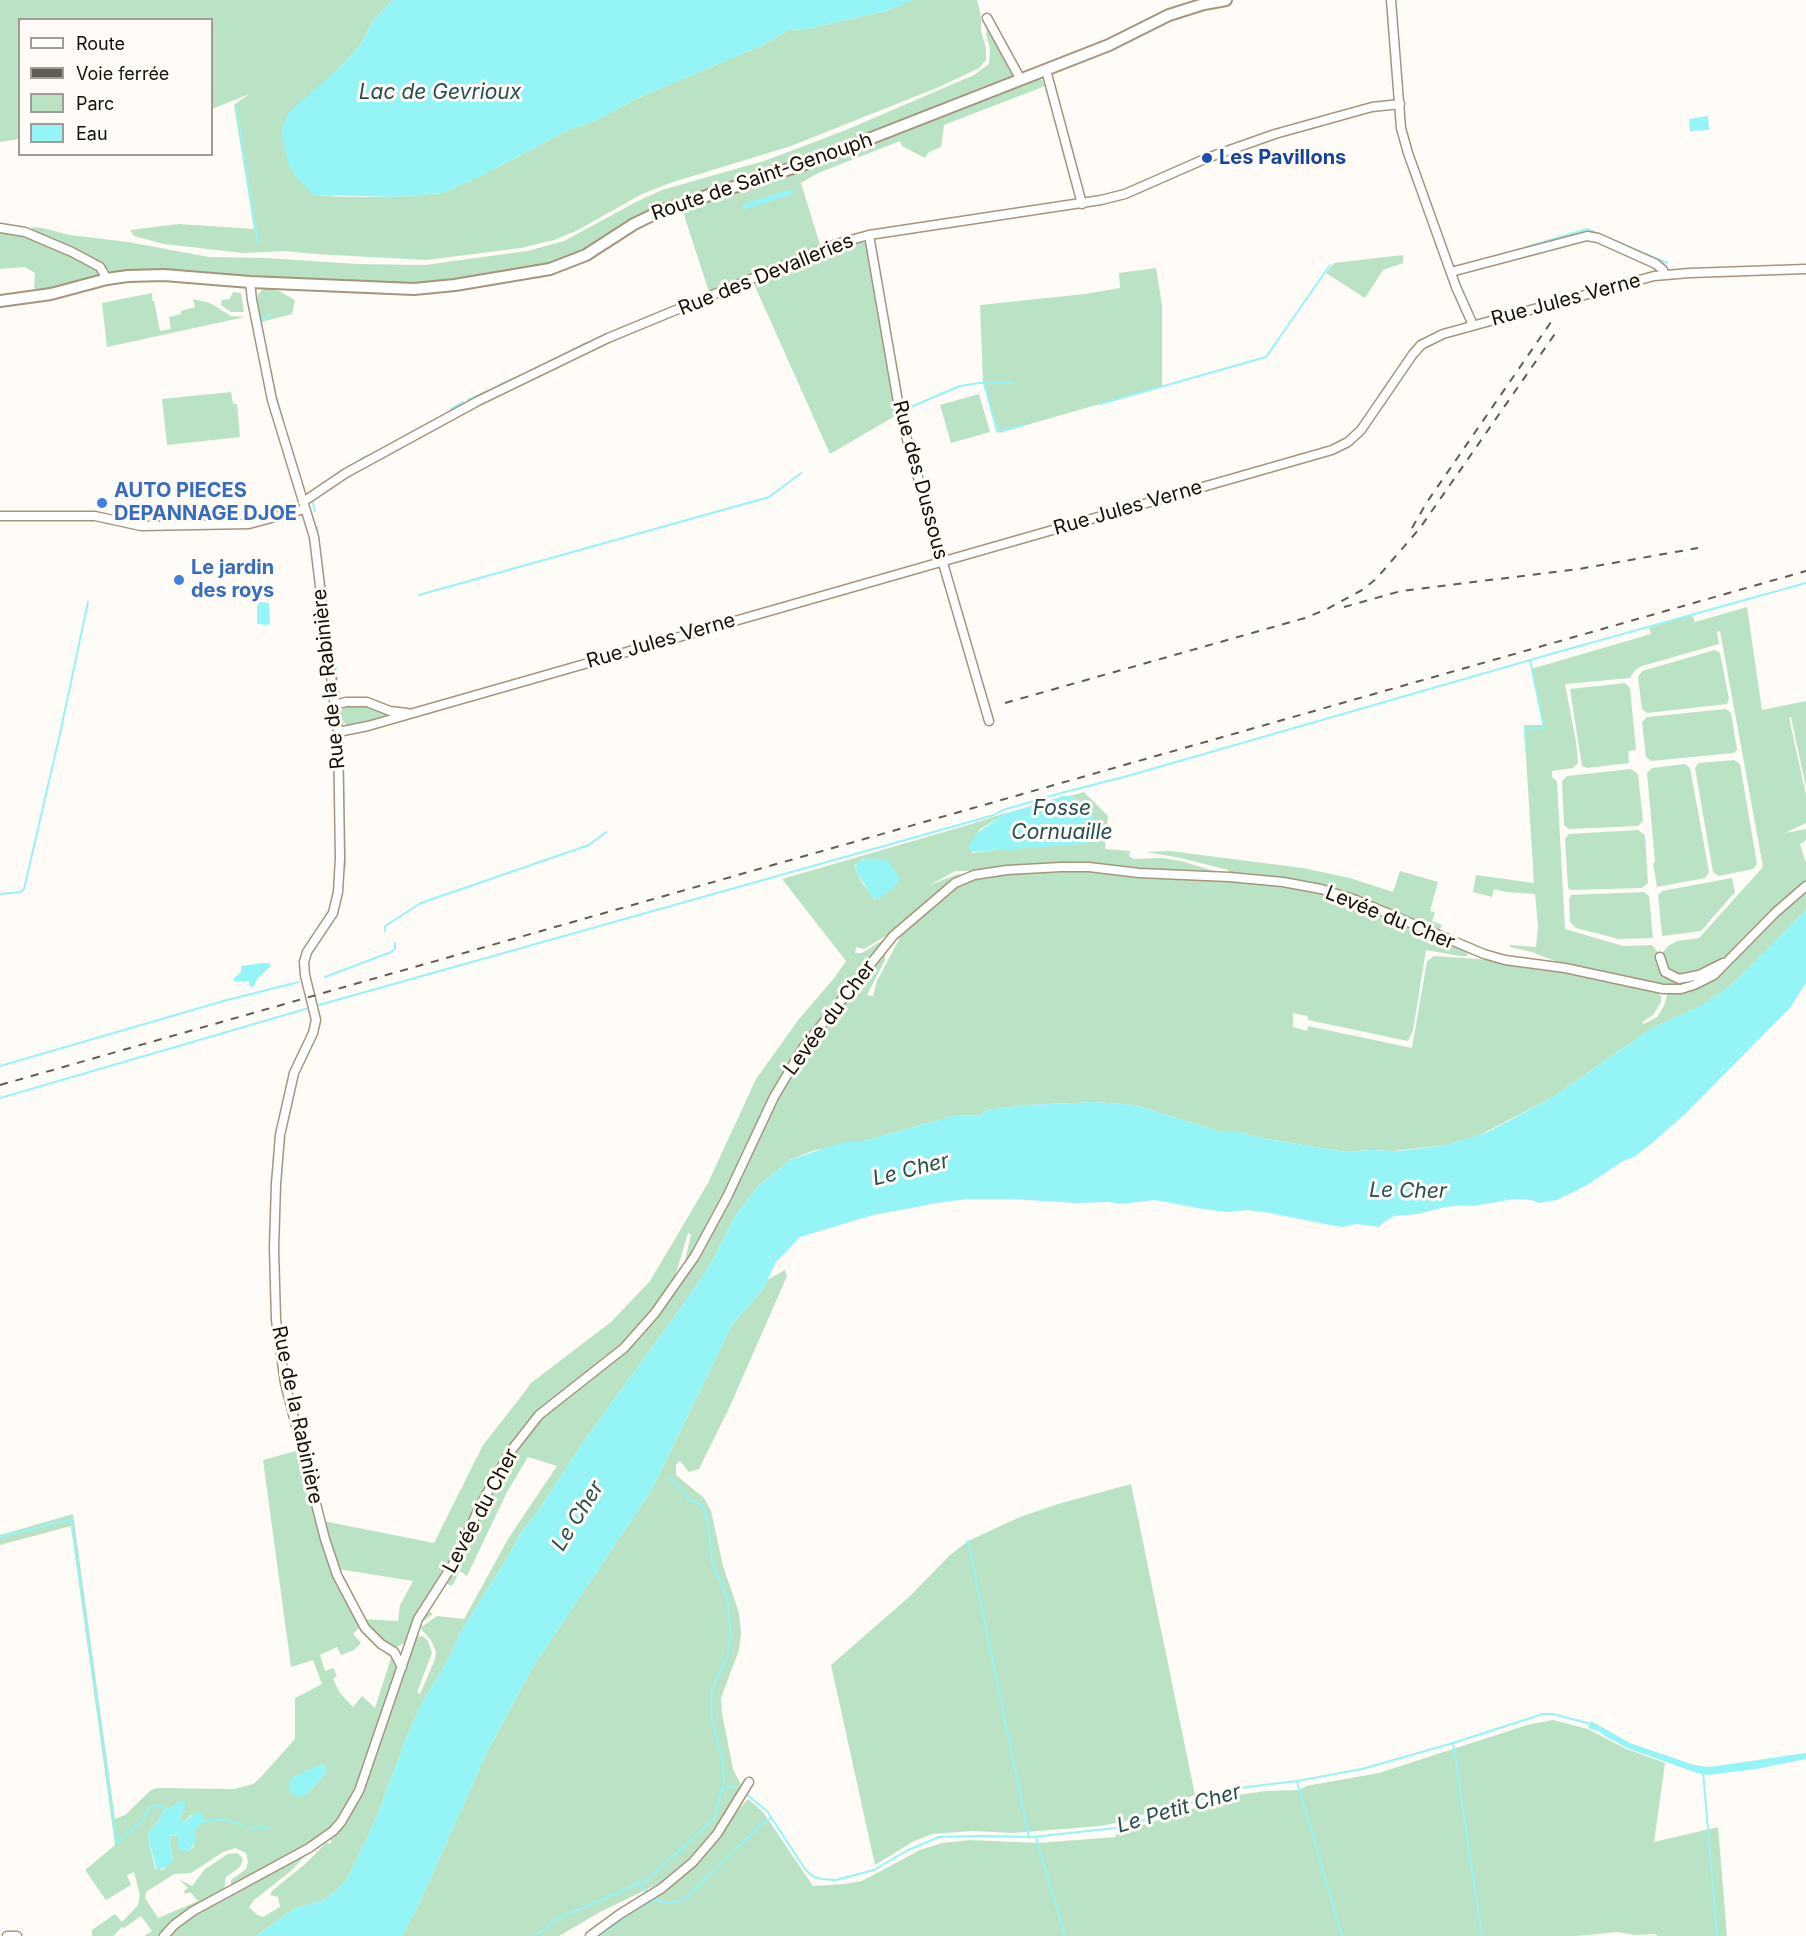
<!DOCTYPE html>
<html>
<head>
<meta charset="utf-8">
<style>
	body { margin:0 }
	#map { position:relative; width:1806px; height:1936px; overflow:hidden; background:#fffbf6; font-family:Inter,sans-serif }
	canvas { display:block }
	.legend { position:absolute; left:18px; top:18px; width:195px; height:138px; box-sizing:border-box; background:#fffbf6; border:2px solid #a19d96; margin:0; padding:8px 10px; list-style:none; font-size:18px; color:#151007 }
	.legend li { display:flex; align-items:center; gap:12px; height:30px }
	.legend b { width:30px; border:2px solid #a19d96 }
</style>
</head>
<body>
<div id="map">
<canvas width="1806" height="1936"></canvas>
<ul class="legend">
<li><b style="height:8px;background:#fff"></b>Route</li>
<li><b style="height:8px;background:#615c55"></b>Voie ferrée</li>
<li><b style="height:16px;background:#b9e3c4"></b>Parc</li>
<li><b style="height:16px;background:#94f4f6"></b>Eau</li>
</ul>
</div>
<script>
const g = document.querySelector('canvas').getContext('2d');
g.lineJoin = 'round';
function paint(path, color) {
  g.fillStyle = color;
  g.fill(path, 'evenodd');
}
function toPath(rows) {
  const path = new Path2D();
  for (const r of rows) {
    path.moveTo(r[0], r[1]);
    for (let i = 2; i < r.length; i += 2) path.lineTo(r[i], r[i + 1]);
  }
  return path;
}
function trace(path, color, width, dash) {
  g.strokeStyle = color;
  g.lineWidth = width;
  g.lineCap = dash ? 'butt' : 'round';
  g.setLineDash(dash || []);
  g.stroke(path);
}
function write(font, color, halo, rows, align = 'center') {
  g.font = font + ' Inter,sans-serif';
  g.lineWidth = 6;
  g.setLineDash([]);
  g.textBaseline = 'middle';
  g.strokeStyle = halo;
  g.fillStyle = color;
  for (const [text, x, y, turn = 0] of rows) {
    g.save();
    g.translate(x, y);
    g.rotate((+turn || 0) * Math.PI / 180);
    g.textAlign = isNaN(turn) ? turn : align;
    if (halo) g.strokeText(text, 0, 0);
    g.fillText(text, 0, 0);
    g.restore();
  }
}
paint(toPath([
	[0,0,393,0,374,19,359,47,337,70,314,195,344,197,393,197,443,193,481,176,566,131,597,120,640,97,761,46,789,30,807,29,886,11,913,0,977,0,981,16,981,31,986,48,986,60,979,68,939,87,791,146,670,183,642,194,576,231,554,240,521,248,427,260,314,254,285,251,243,253,164,244,134,236,130,230,179,224,254,229,234,105,249,94,212,109,212,20,20,20,19,139,0,142],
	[989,29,1014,73,1013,78,818,155,650,209,605,236,588,248,549,264,535,267,413,286,113,274,97,262,29,230,34,227,42,228,70,235,128,242,209,257,266,258,357,264,425,265,527,251,564,241,638,201,662,190,767,160,846,130,974,75,989,64,990,48,986,34,987,30],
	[1038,79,1042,80,1045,86,944,125,941,147,929,152,925,158,902,146,900,141,818,173,801,183,821,248,710,295,682,209,797,172],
	[0,232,31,238,85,259,100,274,97,277,40,291,34,288,35,273,25,267,0,269],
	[859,241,865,243,869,250,895,416,830,454,754,284,820,254],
	[1403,255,1403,263,1383,270,1365,298,1326,273,1334,263],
	[1156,268,1162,305,1162,386,999,433,983,383,980,305,1085,294,1120,288,1119,273],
	[264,288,279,291,295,300,292,314,261,322,257,301,258,294],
	[233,292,241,293,244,312,231,312,221,305,222,300,230,299],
	[152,293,152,300,154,301,160,331,171,329,169,317,181,314,181,311,195,307,193,299,210,303,231,316,245,317,107,347,102,303],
	[231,392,233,404,237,404,240,437,167,445,162,399],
	[979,394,990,432,951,443,940,405],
	[1747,607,1762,710,1806,701,1806,787,1791,717,1789,718,1806,795,1806,823,1785,833,1806,829,1806,840,1800,844,1806,863,1806,882,1767,916,1727,958,1685,977,1676,976,1668,972,1663,958,1663,952,1668,946,1677,941,1699,938,1763,867,1720,631,1717,632,1719,644,1642,666,1635,670,1630,678,1565,684,1576,742,1578,763,1573,768,1552,771,1552,777,1557,781,1565,929,1623,946,1652,945,1657,951,1662,973,1674,980,1687,983,1676,986,1646,983,1565,965,1532,952,1510,947,1510,945,1536,947,1538,926,1535,894,1506,892,1494,889,1492,897,1473,892,1476,875,1534,883,1524,725,1543,725,1531,669,1651,634,1649,628,1692,615,1695,622],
	[1715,650,1720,653,1729,699,1727,704,1647,713,1642,709,1638,677,1642,671],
	[1625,683,1630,688,1636,750,1628,751,1629,763,1587,768,1582,766,1570,689],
	[363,704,399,715,350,727,344,723,340,717,342,709,346,705],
	[1726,709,1731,713,1737,750,1734,753,1651,761,1646,757,1642,722,1647,717],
	[1734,760,1740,764,1757,864,1753,869,1719,876,1713,872,1695,768,1699,763],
	[1685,764,1690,768,1709,872,1705,878,1657,887,1653,863,1655,862,1647,773,1652,768],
	[1631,769,1638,774,1643,821,1638,826,1569,829,1564,825,1562,781,1567,776],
	[1084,792,1108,816,1105,849,1130,851,1129,856,1134,859,1162,858,1181,861,1221,873,1117,868,955,871,930,885,958,874,966,875,894,931,864,949,856,947,855,953,862,953,886,938,821,1020,699,1244,684,1266,691,1234,688,1233,673,1283,640,1326,621,1347,564,1389,536,1413,406,1642,395,1648,388,1646,362,1619,398,1621,400,1605,413,1581,338,1569,323,1521,434,1543,483,1445,523,1394,531,1383,611,1322,650,1281,708,1183,756,1079,799,1019,835,977,846,961,782,879,968,825,1008,812,979,830,972,853,1021,847,1085,844,1084,803,1070,796],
	[864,859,875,900,863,884,855,869,855,865],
	[1638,830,1645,835,1648,883,1642,888,1571,890,1568,888,1565,839,1569,834],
	[1170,851,1303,868,1350,878,1393,892,1400,871,1438,882,1430,911,1435,912,1432,921,1442,925,1438,933,1370,903,1231,874,1228,870,1181,858,1146,852],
	[1076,870,1267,883,1307,890,1337,897,1373,911,1468,952,1467,956,1460,956,1426,950,1413,1030,1408,1041,1308,1020,1308,1016,1293,1013,1293,1027,1307,1031,1308,1026,1412,1048,1427,961,1434,956,1491,960,1543,971,1559,970,1656,992,1661,996,1661,1002,1653,1015,1642,1022,1644,1024,1657,1017,1664,1006,1668,992,1683,991,1759,934,1806,890,1806,910,1742,975,1726,989,1704,1004,1649,1030,1553,1097,1480,1135,1447,1145,1393,1151,1369,1150,1346,1152,1267,1139,1239,1132,1221,1132,1135,1105,1094,1102,1027,1105,987,1110,980,1115,953,1116,868,1140,812,1151,790,1160,758,1186,736,1215,711,1263,685,1302,583,1442,540,1508,519,1536,506,1560,460,1633,451,1654,422,1703,406,1738,377,1816,348,1877,337,1890,322,1901,294,1909,256,1936,168,1936,188,1918,293,1860,304,1857,291,1871,254,1900,249,1907,257,1915,263,1917,280,1907,278,1897,270,1895,272,1891,305,1864,327,1842,329,1844,332,1842,330,1839,345,1822,415,1637,423,1636,428,1641,432,1653,417,1692,420,1694,435,1659,436,1652,431,1640,420,1628,437,1616,464,1619,508,1539,557,1466,528,1457,507,1492,467,1576,460,1571,452,1586,447,1584,428,1611,433,1614,420,1624,512,1454,538,1419,608,1364,677,1287,795,1064,878,959,885,954,885,960,867,995,873,996,877,981,903,932,958,885,975,878,1000,874],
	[1732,878,1735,892,1701,931,1662,936,1658,895,1662,891],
	[1644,892,1649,896,1653,938,1619,939,1576,928,1570,922,1569,899,1571,895],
	[785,1270,787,1276,730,1406,699,1469,689,1472,680,1461,676,1465,676,1475,704,1498,711,1511,723,1566,739,1613,741,1633,739,1650,721,1698,722,1714,733,1769,741,1785,719,1823,696,1852,660,1883,600,1912,559,1936,402,1936,417,1908,488,1750,533,1667,651,1491,732,1325,763,1289,767,1280],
	[299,1450,335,1580,360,1627,353,1634,361,1643,354,1650,341,1655,337,1647,320,1655,325,1671,333,1668,337,1676,333,1679,340,1693,353,1707,362,1696,375,1708,391,1658,384,1651,391,1654,396,1664,395,1678,354,1795,342,1817,321,1838,235,1885,231,1884,231,1880,246,1869,248,1862,246,1853,235,1848,223,1852,191,1873,174,1874,146,1892,145,1898,158,1918,198,1901,190,1892,185,1894,184,1891,188,1888,179,1879,192,1886,205,1869,228,1854,238,1853,243,1859,240,1867,226,1877,224,1890,173,1922,159,1936,144,1936,152,1931,141,1916,124,1928,122,1927,113,1936,92,1936,92,1930,115,1914,122,1922,138,1905,140,1895,134,1872,127,1875,131,1885,106,1900,85,1870,115,1845,71,1526,0,1545,0,1535,73,1514,115,1819,125,1815,151,1790,156,1788,234,1789,242,1787,253,1784,259,1779,295,1739,295,1698,322,1684,313,1660,291,1667,263,1460],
	[322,1764,326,1766,326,1773,306,1795,293,1777],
	[180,1802,184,1802,185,1805,180,1818,181,1821,184,1821,191,1815,204,1816,204,1821,193,1831,194,1846,189,1851,178,1849,178,1836,171,1835,170,1840,173,1860,163,1870,155,1868,148,1839,149,1831,159,1820,163,1811],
	[1131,1484,1195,1795,1126,1821,1100,1826,1013,1833,973,1831,932,1834,914,1841,875,1865,831,1665,909,1597,950,1555,968,1541,1020,1517,1058,1504],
	[1553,1720,1588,1729,1624,1748,1665,1763,1654,1842,1718,1827,1727,1936,1657,1936,1656,1934,1635,1935,1617,1932,1577,1936,590,1936,662,1888,717,1834,748,1799,763,1812,813,1886,844,1884,862,1881,920,1850,942,1843,970,1840,1038,1843,1116,1837,1116,1834,1231,1796,1266,1791,1299,1790,1306,1786,1379,1773,1527,1725]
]), '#b9e3c4');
paint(toPath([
	[393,0,913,0,886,11,807,29,789,30,761,46,640,97,597,120,566,131,481,176,443,193,393,197,314,195,296,177,289,166,281,133,283,125,289,112,337,70,359,47,374,19],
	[1708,116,1709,130,1690,131,1689,119],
	[792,189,793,194,743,210,743,204],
	[260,602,269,603,270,623,268,625,257,624,257,606],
	[1063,796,1070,796,1084,803,1094,816,1097,833,1092,842,1085,844,970,852,969,846,976,834,1004,814],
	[868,858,887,860,899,876,898,884,879,899,872,897,855,869,857,863],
	[1806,910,1806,983,1790,1008,1685,1114,1652,1143,1634,1157,1623,1161,1587,1185,1557,1200,1539,1203,1532,1200,1514,1199,1474,1206,1463,1205,1445,1207,1417,1214,1394,1216,1385,1221,1379,1227,1356,1224,1342,1227,1330,1225,1265,1212,1247,1210,1227,1212,1203,1209,1155,1200,1120,1204,1110,1202,1077,1203,1011,1199,968,1199,943,1202,873,1215,800,1237,776,1262,763,1289,732,1325,651,1491,533,1667,488,1750,417,1908,402,1936,256,1936,294,1909,322,1901,337,1890,348,1877,377,1816,406,1738,422,1703,451,1654,460,1633,506,1560,519,1536,540,1508,583,1442,685,1302,711,1263,736,1215,758,1186,790,1160,840,1143,868,1140,953,1116,980,1115,987,1110,1027,1105,1094,1102,1135,1105,1221,1132,1239,1132,1267,1139,1346,1152,1369,1150,1399,1151,1447,1145,1488,1132,1553,1097,1649,1030,1704,1004,1726,989,1742,975],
	[262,963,269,963,271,966,258,978,253,987,249,986,249,981,234,981,234,978,241,972,241,966],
	[1591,1721,1630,1743,1694,1765,1709,1767,1806,1753,1806,1759,1756,1769,1708,1775,1697,1773,1627,1748,1605,1736,1599,1731,1588,1728],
	[322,1764,326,1766,326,1773,306,1795,297,1797,291,1792,289,1783,293,1777],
	[180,1802,184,1802,186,1805,180,1818,181,1821,184,1821,196,1813,202,1813,204,1816,204,1821,194,1831,196,1841,189,1851,184,1852,178,1849,178,1836,171,1835,170,1840,173,1860,167,1867,157,1870,148,1839,149,1831,159,1820,163,1811]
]), '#94f4f6');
trace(toPath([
	[236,105,258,244],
	[1510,252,1587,229,1667,263],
	[260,324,263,319,271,315],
	[562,356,585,343],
	[271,373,275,392],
	[984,383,997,431,1024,425],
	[499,385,518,377],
	[277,399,285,428],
	[468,400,490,390],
	[1100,404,1266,357,1330,265],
	[908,408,960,386,979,383,1012,383],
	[451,409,463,402],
	[346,469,366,456],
	[313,503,315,511],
	[317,527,318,536],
	[419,595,769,497,801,473],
	[327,618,331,624,331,641],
	[333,648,337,680],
	[338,686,339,696],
	[1526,749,1525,729,1544,728,1530,660],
	[343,760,345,868],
	[0,894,21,892,24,889,59,738,88,602],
	[385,931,385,926,421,903,589,845,606,832],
	[325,977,391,952,395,949,395,943],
	[319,1005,994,815,1003,810,1061,793,1124,777,1558,652,1806,583],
	[0,1066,227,1000,299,982],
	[0,1098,309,1008],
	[669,1478,684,1492,689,1500,697,1502,704,1509,708,1525,712,1562,728,1600,731,1637,727,1657,712,1689,711,1697,712,1720,723,1763,724,1783,721,1792],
	[0,1537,71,1519,117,1843,143,1820,149,1808,160,1805,165,1811],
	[968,1541,1029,1837],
	[1453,1743,1482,1936],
	[1703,1771,1717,1936],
	[1297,1781,1342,1936],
	[745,1793,767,1811,805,1869,812,1876,821,1879,836,1880,874,1870,906,1851,939,1837,978,1836,1033,1837,1125,1827,1213,1795,1247,1787,1297,1781,1362,1769,1453,1743,1543,1714,1553,1714,1591,1724],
	[203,1822,222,1819,243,1825],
	[248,1828,268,1827],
	[1036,1838,1065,1936],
	[638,1883,649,1893],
	[653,1897,664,1903,673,1903,685,1899,764,1822,771,1818],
	[535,1936,557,1919,647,1880,715,1818,721,1792,728,1787,736,1787,741,1790],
	[600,1936,633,1911,655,1900]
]), '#94f4f6', 2);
const minor = toPath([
	[1391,0,1401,128,1408,153,1456,287,1473,325],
	[987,18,1021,80],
	[1046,70,1082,204],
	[0,228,25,232,72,252,100,267,107,279],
	[869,235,901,419,989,721],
	[1451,272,1587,236,1598,238,1656,264,1663,270,1664,275],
	[250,282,252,300,272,400,314,537,338,732,340,858,338,892,333,913,307,952,304,962,305,975,316,1020,313,1033,294,1073,280,1135,276,1184,274,1248,276,1320,285,1383,325,1539,337,1575,365,1628,381,1644,394,1652,402,1667],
	[303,502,346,473,478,401,608,338,836,244,869,235,1101,200,1125,194,1207,158,1275,134,1372,107,1400,104],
	[0,516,95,516,141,526,249,524,305,509],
	[334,705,346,702,367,702,390,711,407,713],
	[338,732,368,726,1332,450,1348,442,1361,430,1413,354,1421,345,1443,334,1654,276,1690,273,1806,269],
	[1660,957,1665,972,1679,979,1699,975,1723,963],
	[7,1936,17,1936],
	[164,1936,174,1925,193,1911,309,1848,333,1831,341,1822,359,1791,418,1619,457,1558,479,1508,510,1452,539,1415,624,1348,655,1313,695,1256,727,1197,774,1097,803,1048,893,936,955,883,974,875,1007,870,1061,867,1089,867,1139,873,1229,877,1283,882,1321,889,1356,900,1484,954,1505,960,1565,968,1663,989,1681,989,1694,985,1714,975,1776,912,1806,886],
	[590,1936,620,1914,662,1888,693,1862,717,1834,749,1782]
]);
const tertiary = toPath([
	[0,301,51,294,107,279,128,276,164,275,250,282,414,289,455,285,550,269,586,255,634,224,663,210,805,164,1109,45,1169,15,1204,4,1226,0]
]);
trace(minor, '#a5957d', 11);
trace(tertiary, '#a5957d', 14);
trace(minor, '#fff', 8);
trace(tertiary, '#fff', 10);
trace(toPath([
	[1412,528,1427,502,1551,322],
	[1344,607,1401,591,1579,569,1698,548],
	[1005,703,1305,618,1327,609,1362,590,1376,579,1420,528,1559,328],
	[0,1085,1806,571]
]), '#615c55', 2, [8, 8]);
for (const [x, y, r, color] of [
	[1207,158,6,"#1a4fb4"],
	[102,503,6,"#3f7fe0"],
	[179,580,6,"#3f7fe0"]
]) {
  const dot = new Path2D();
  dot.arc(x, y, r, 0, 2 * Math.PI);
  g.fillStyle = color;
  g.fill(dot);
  trace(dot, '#fffbf6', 2);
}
write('bold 20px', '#164399', '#fffbf6', [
	["Les Pavillons",1219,158]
], 'left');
write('20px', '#151007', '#fffbf6', [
	["Route de Saint-Genouph",762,177,-19],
	["Rue des Devalleries",766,275,-22],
	["Rue Jules Verne",1566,300,-15],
	["Rue des Dussous",920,480,75],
	["Rue Jules Verne",1128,508,-16],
	["Rue Jules Verne",661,641,-16],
	["Rue de la Rabinière",329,679,-96],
	["Levée du Cher",1390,918,22],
	["Levée du Cher",830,1018,-53],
	["Rue de la Rabinière",297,1415,78],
	["Levée du Cher",481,1511,-62]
]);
write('bold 20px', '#366cbe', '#fffbf6', [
	["AUTO PIECES",114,491],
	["DEPANNAGE DJOE",114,514],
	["Le jardin",191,568],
	["des roys",191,591]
], 'left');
write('italic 21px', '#244f51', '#fffbf6', [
	["Lac de Gevrioux",440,93],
	["Fosse",1062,809],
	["Cornuaille",1062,833],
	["Le Cher",911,1170,-14],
	["Le Cher",1408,1191,1],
	["Le Cher",578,1516,-58],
	["Le Petit Cher",1179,1809,-16]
]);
</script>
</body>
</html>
